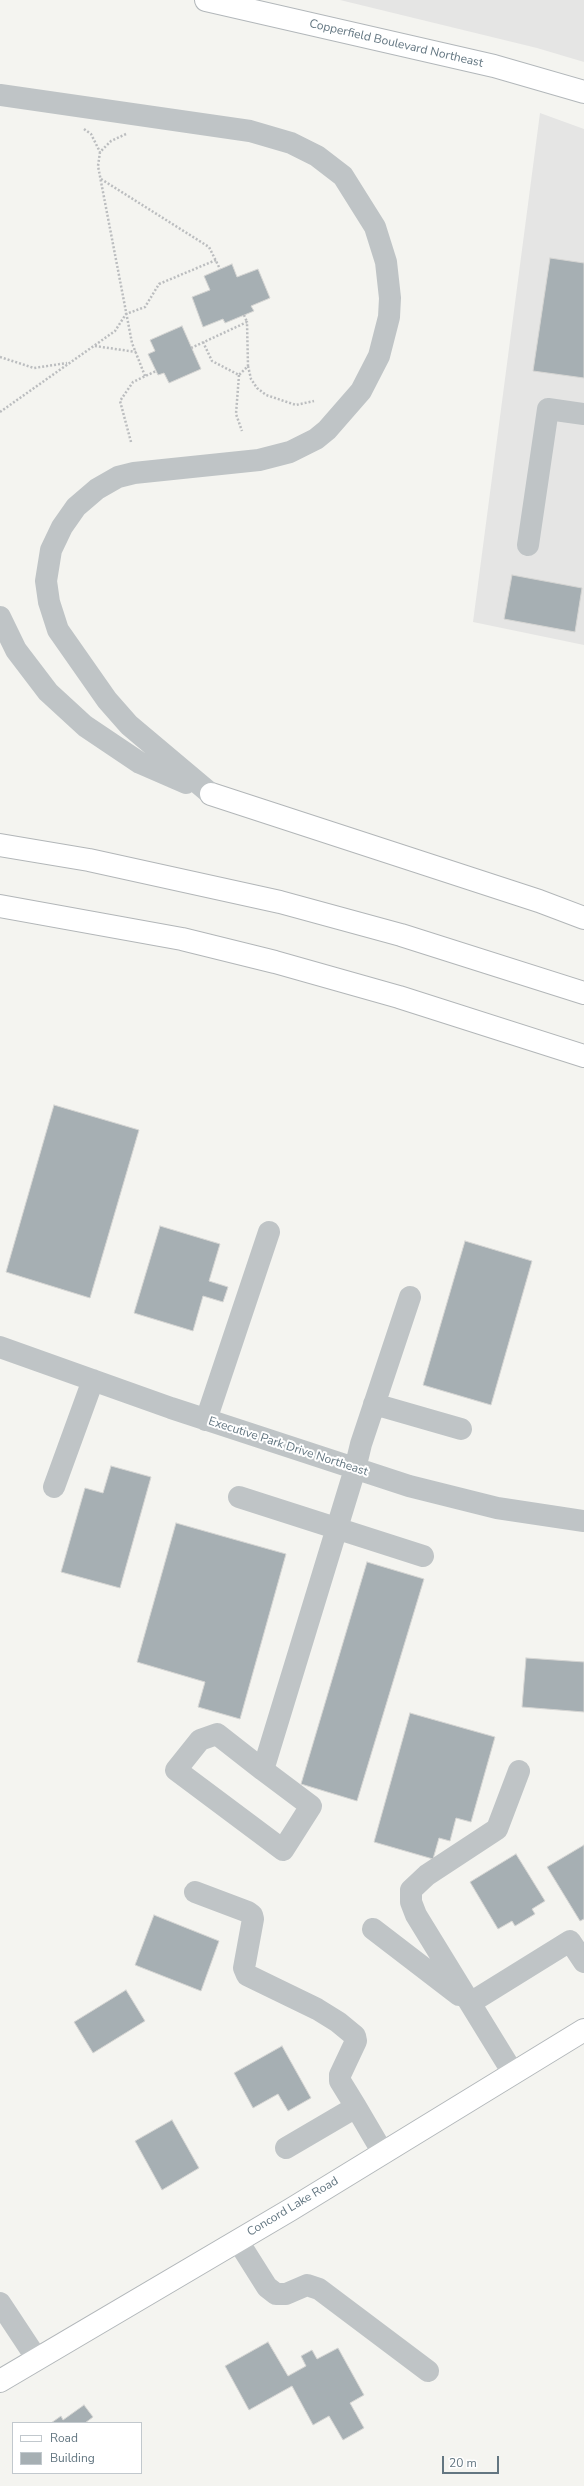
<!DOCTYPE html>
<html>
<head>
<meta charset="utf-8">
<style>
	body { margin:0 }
	#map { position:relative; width:584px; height:2486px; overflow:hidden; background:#f4f4f0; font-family:"Nunito Sans",sans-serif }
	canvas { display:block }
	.legend { position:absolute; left:12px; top:2422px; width:130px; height:52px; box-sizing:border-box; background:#fff; border:1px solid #c1c8cd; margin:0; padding:5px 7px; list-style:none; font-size:12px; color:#637681 }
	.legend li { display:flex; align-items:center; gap:8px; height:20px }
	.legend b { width:20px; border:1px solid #c1c8cd }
	.scale { position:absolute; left:442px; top:2456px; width:57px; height:18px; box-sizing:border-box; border:2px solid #637681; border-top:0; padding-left:5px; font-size:12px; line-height:14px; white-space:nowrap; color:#637681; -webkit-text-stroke:3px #fff; paint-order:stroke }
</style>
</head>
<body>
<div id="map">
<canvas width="584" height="2486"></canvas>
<ul class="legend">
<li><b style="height:5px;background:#fff"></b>Road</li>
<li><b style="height:11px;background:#a6afb3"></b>Building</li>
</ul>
<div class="scale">20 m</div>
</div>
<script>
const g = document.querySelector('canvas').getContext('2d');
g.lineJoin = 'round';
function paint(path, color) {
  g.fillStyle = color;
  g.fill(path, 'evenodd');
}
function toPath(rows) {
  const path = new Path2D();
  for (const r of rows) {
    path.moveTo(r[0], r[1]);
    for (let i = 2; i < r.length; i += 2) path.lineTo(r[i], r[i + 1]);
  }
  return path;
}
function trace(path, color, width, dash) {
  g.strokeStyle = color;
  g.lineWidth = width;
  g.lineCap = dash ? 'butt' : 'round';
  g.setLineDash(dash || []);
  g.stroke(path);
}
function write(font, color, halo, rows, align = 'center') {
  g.font = font + ' "Nunito Sans",sans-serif';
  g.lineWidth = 4;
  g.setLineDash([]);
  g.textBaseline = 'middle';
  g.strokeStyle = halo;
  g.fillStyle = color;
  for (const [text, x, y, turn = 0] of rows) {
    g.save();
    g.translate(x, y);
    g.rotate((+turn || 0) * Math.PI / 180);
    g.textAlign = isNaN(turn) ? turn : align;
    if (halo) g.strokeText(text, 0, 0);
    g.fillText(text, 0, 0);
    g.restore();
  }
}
paint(toPath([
	[340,0,584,0,584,62,537,48],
	[540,113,584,129,584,645,473,622]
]), '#e5e5e4');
const building = toPath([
	[550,258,584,263,584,378,533,371,550,258],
	[232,264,237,277,258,269,270,298,251,306,254,311,225,323,223,319,203,327,192,297,210,290,204,276,232,264],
	[182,326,201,369,169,383,164,373,158,375,148,354,155,351,150,340,182,326],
	[512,575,582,588,575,632,504,619,512,575],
	[54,1105,139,1130,90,1298,6,1272,54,1105],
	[160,1226,220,1244,209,1281,228,1287,223,1302,203,1296,193,1331,134,1313,160,1226],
	[465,1241,532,1261,491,1405,423,1385,465,1241],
	[111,1466,151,1477,120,1588,61,1572,85,1488,103,1493,111,1466],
	[176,1523,286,1554,240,1719,198,1707,205,1682,137,1662,176,1523],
	[367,1562,424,1579,357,1801,301,1784,367,1562],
	[526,1658,584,1662,584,1712,522,1707,526,1658],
	[410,1713,495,1737,471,1822,456,1818,450,1841,439,1838,433,1859,374,1842,410,1713],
	[584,1845,584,1919,580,1921,547,1867,584,1845],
	[516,1854,545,1901,532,1909,535,1914,515,1926,512,1921,498,1929,470,1882,516,1854],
	[154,1915,219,1941,201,1991,135,1965,154,1915],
	[126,1990,145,2021,93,2053,74,2022,126,1990],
	[282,2046,311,2098,288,2111,278,2094,253,2108,234,2073,282,2046],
	[172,2120,199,2168,162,2190,135,2141,172,2120],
	[268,2342,288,2376,306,2366,301,2356,312,2350,317,2359,338,2348,364,2395,350,2403,364,2428,343,2440,329,2416,313,2425,292,2386,249,2410,225,2366,268,2342],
	[84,2405,93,2417,85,2423,51,2423,61,2416,63,2420,84,2405]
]);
paint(building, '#a6afb3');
trace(building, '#d5d5d3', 1);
const major = toPath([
	[206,0,494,66,584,92],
	[0,2381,290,2210,584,2030]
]);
const highway = toPath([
	[211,794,539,901,584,918],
	[0,845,89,860,280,902,401,935,584,993],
	[0,906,182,939,275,962,399,997,584,1056]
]);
trace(major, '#b2b7ba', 24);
trace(highway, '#b2b6b8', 24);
trace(toPath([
	[84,129,91,134,100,152],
	[126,134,111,141,100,152,98,166,132,343,145,376],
	[101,179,209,247,220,269],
	[244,315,247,322],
	[95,346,136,352],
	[191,348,247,322,248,366,239,375,212,361,203,342],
	[0,357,34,368,67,363],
	[248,366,251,379,257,388,266,395,296,405,314,401],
	[239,375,236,414,242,431],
	[0,412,115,331,126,314,145,307,159,284,216,260],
	[131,442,120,401,133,382,156,371]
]), '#bbbdbf', 2.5, [2, 2]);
trace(toPath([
	[0,95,250,131,291,143,317,156,343,176,375,227,386,262,390,298,389,317,379,356,361,391,327,430,316,439,290,452,259,460,134,473,118,477,97,489,76,507,62,527,51,550,46,581,49,602,58,630,107,700,129,725,211,794],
	[528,545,548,409,584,414],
	[0,617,16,650,48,692,85,726,140,763,186,783],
	[0,1347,171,1408,409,1486,497,1508,584,1521],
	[374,1404,461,1429],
	[206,1420,269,1232],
	[54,1487,93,1380],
	[239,1497,423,1556],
	[263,1770,217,1734,200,1740,176,1770,283,1850,311,1806,263,1770,355,1469,361,1444,410,1297],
	[195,1892,248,1912,252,1915,253,1919,244,1968,247,1975,317,2009,338,2022,355,2036,356,2041,340,2075,340,2081,356,2107],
	[373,1929,459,1995],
	[470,2003,416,1915,411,1902,411,1890,427,1875,497,1829,519,1771],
	[513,2073,470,2003,570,1941,584,1962],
	[286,2148,356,2107,383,2153],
	[238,2241,267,2287,276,2294,286,2294,307,2285,319,2289,428,2371],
	[0,2303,37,2359]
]), '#bfc4c6', 22);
trace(major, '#fff', 22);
trace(highway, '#fff', 22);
write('12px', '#637681', '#fff', [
	["Copperfield Boulevard Northeast",396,44,13],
	["Executive Park Drive Northeast",288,1447,18],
	["Concord Lake Road",293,2207,-31]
]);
</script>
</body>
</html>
